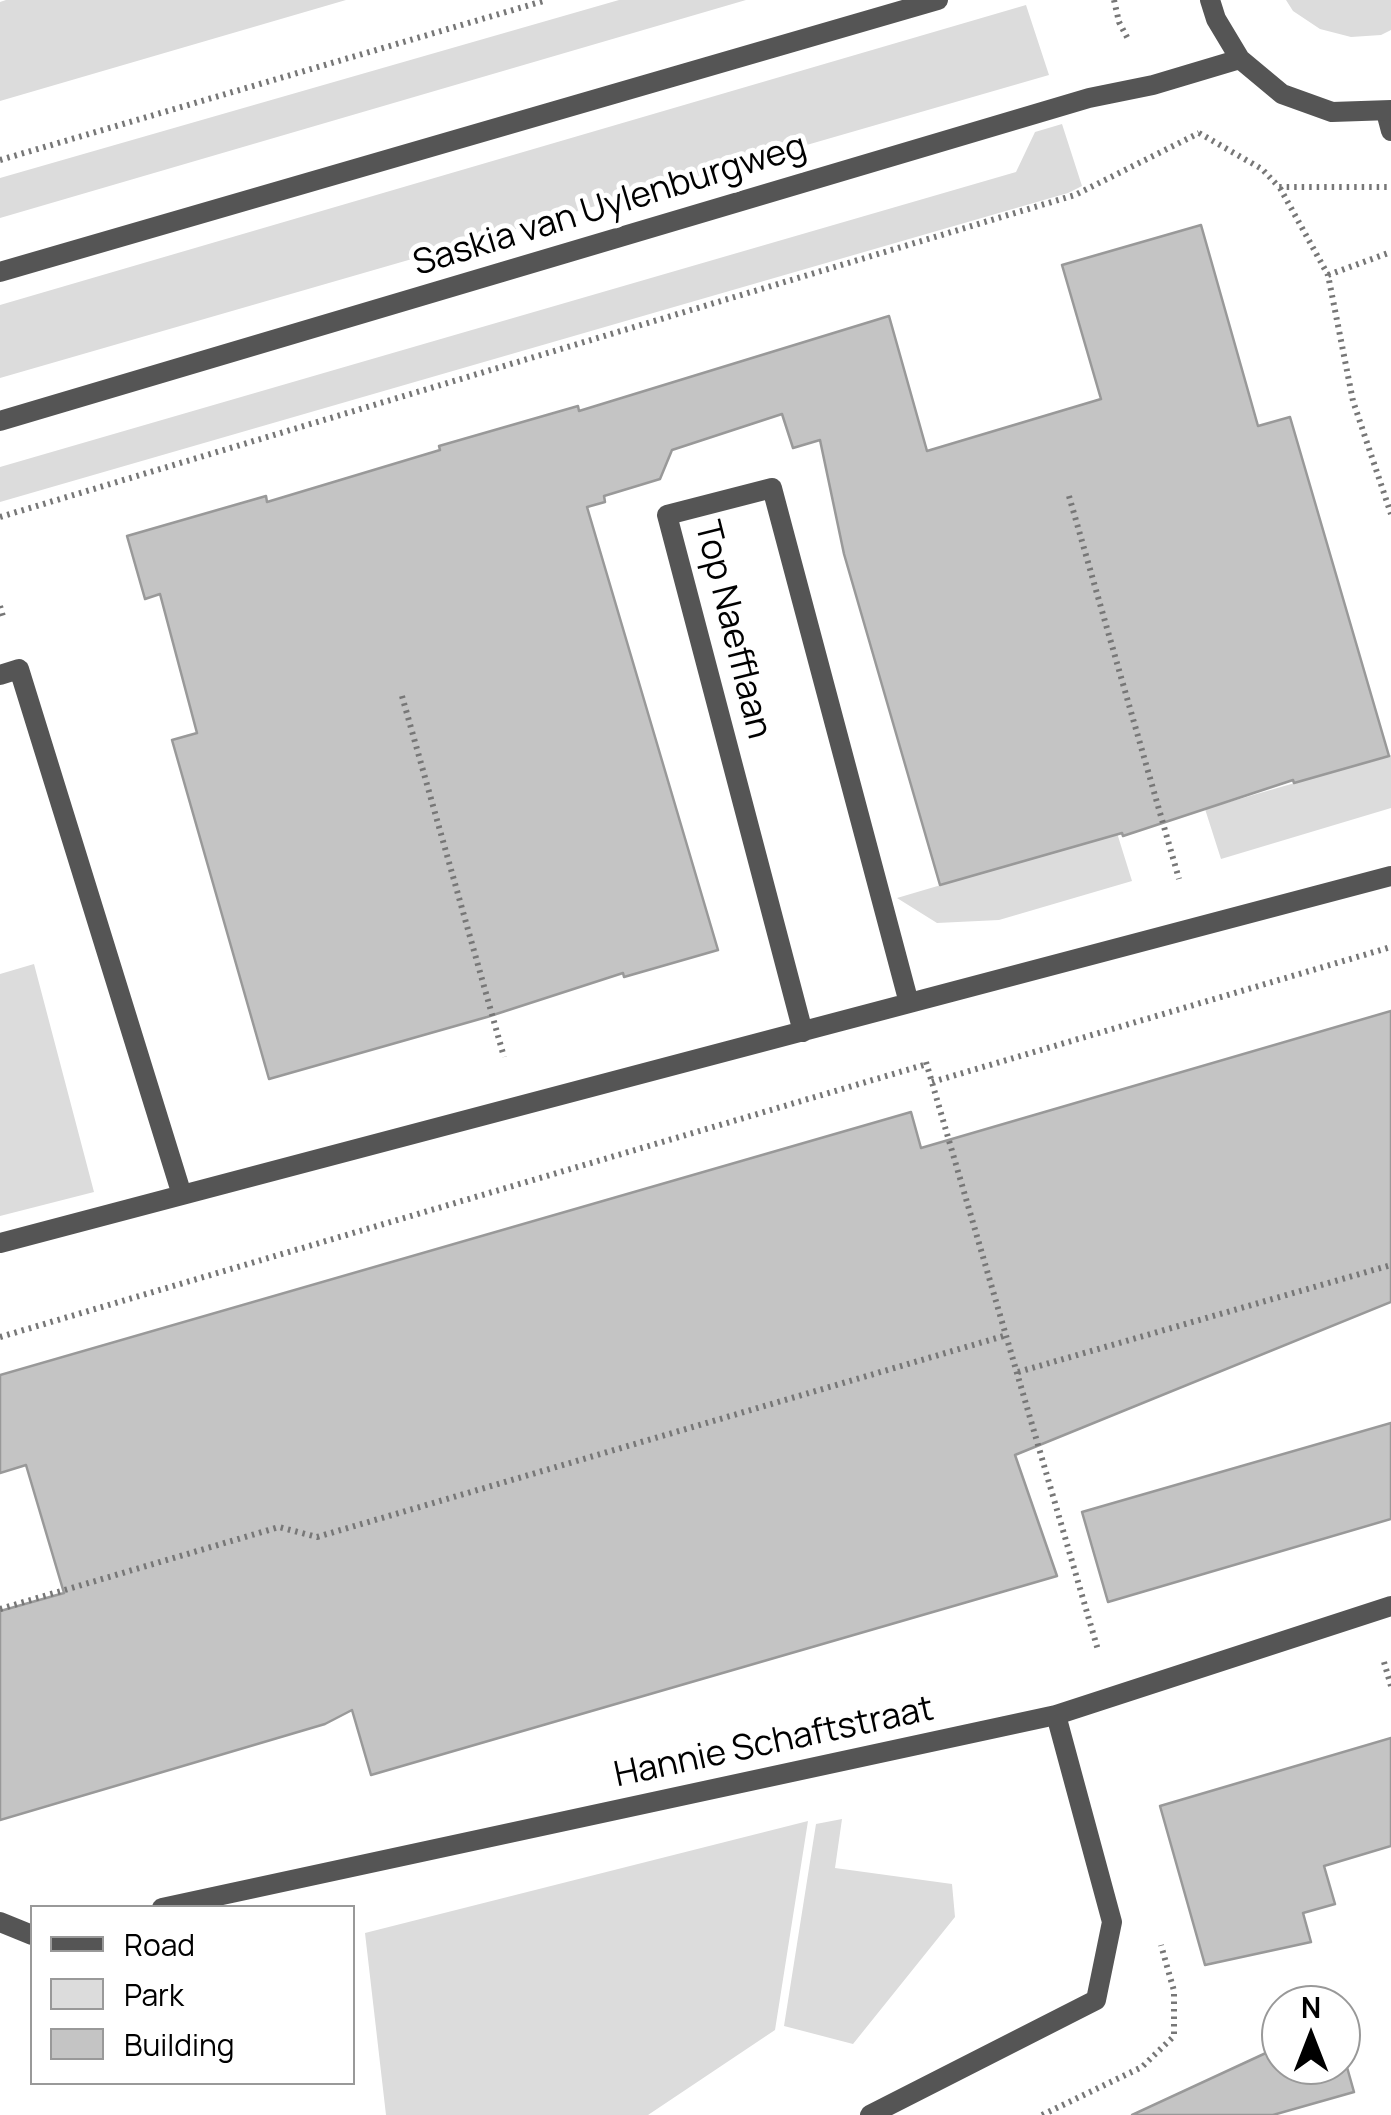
<!DOCTYPE html>
<html>
<head>
<meta charset="utf-8">
<style>
	body { margin:0 }
	#map { position:relative; width:1391px; height:2115px; overflow:hidden; background:#fff; font-family:Manrope,sans-serif }
	canvas { display:block }
	.legend { position:absolute; left:30px; top:1905px; width:325px; height:180px; box-sizing:border-box; background:#fff; border:2px solid #999; margin:0; padding:12px 18px; list-style:none; font-size:30px; color:#000 }
	.legend li { display:flex; align-items:center; gap:20px; height:50px }
	.legend b { width:50px; border:2px solid #999 }
	.north { position:absolute; left:1261px; top:1985px; width:100px; height:100px; box-sizing:border-box; background:#fff; border:2px solid #999; border-radius:50%; rotate:0deg; font-size:28px; font-weight:700; line-height:40px; text-align:center; color:#000 }
	.north::after { content:''; display:block; margin:auto; width:35px; height:45px; background:#000; clip-path:polygon(50% 0,100% 100%,50% 72%,0 100%) }
</style>
</head>
<body>
<div id="map">
<canvas width="1391" height="2115"></canvas>
<ul class="legend">
<li><b style="height:12px;background:#555"></b>Road</li>
<li><b style="height:28px;background:#dcdcdc"></b>Park</li>
<li><b style="height:28px;background:#c4c4c4"></b>Building</li>
</ul>
<div class="north">N</div>
</div>
<script>
const g = document.querySelector('canvas').getContext('2d');
g.lineJoin = 'round';
function paint(path, color) {
  g.fillStyle = color;
  g.fill(path, 'evenodd');
}
function toPath(rows) {
  const path = new Path2D();
  for (const r of rows) {
    path.moveTo(r[0], r[1]);
    for (let i = 2; i < r.length; i += 2) path.lineTo(r[i], r[i + 1]);
  }
  return path;
}
function trace(path, color, width, dash) {
  g.strokeStyle = color;
  g.lineWidth = width;
  g.lineCap = dash ? 'butt' : 'round';
  g.setLineDash(dash || []);
  g.stroke(path);
}
function write(font, color, halo, rows, align = 'center') {
  g.font = font + ' Manrope,sans-serif';
  g.lineWidth = 10;
  g.setLineDash([]);
  g.textBaseline = 'middle';
  g.strokeStyle = halo;
  g.fillStyle = color;
  for (const [text, x, y, turn = 0] of rows) {
    g.save();
    g.translate(x, y);
    g.rotate((+turn || 0) * Math.PI / 180);
    g.textAlign = isNaN(turn) ? turn : align;
    if (halo) g.strokeText(text, 0, 0);
    g.fillText(text, 0, 0);
    g.restore();
  }
}
paint(toPath([
	[6,0,346,0,0,101,0,2],
	[619,0,746,0,0,218,0,178],
	[1286,0,1391,0,1391,30,1381,35,1351,37,1320,29,1293,11],
	[1026,5,1049,75,0,378,0,305],
	[1062,124,1082,186,1068,193,0,502,0,467,1016,172,1035,132],
	[1391,755,1391,808,1221,859,1205,809],
	[1117,833,1132,881,999,920,937,923,897,898],
	[34,964,94,1192,0,1216,0,974],
	[842,1819,835,1868,952,1884,955,1917,853,2044,784,2026,816,1824],
	[808,1821,775,2030,648,2115,386,2115,365,1933]
]), '#dcdcdc');
const building = toPath([
	[1201,225,1258,426,1290,417,1389,756,1294,783,1293,780,1123,836,1122,833,940,885,844,554,820,440,793,448,782,414,672,450,660,479,604,496,605,502,587,507,718,950,624,977,623,973,487,1017,269,1079,172,740,197,733,160,594,145,599,127,536,266,496,267,502,440,450,439,446,578,406,579,411,889,316,927,451,1101,399,1062,265,1201,225],
	[1391,1011,1391,1302,1015,1455,1057,1576,371,1775,352,1710,325,1724,0,1820,0,1611,64,1593,26,1465,0,1473,0,1375,911,1112,921,1148,1391,1011],
	[1391,1423,1391,1519,1108,1602,1082,1512,1391,1423],
	[1391,1738,1391,1846,1324,1866,1335,1904,1303,1913,1311,1942,1205,1965,1160,1806,1391,1738],
	[1281,2046,1281,2065,1341,2065,1341,2046,1354,2092,1273,2115,1132,2115,1281,2046]
]);
paint(building, '#c4c4c4');
trace(building, '#999', 2.5);
trace(toPath([
	[1114,0,1119,22,1129,41],
	[1199,133,1262,169,1279,187,1391,187],
	[0,160,547,0],
	[1280,188,1328,275,1353,401,1391,514],
	[1328,275,1391,252],
	[1069,496,1179,879],
	[0,517,1075,195,1199,133],
	[0,606,4,620],
	[402,696,504,1057],
	[926,1062,1098,1650],
	[932,1082,1391,947],
	[0,1337,927,1064],
	[1018,1372,1391,1265],
	[0,1609,279,1527,317,1537,1007,1335],
	[1384,1662,1391,1686],
	[1042,2115,1142,2067,1174,2036,1174,1991,1161,1945]
]), '#777', 6, [2.5, 5]);
trace(toPath([
	[1386,112,1391,131],
	[0,675,19,669,182,1195],
	[803,1032,667,515,772,488,909,1003],
	[0,1243,1391,876],
	[162,1908,1056,1715,1391,1606],
	[0,1922,32,1935],
	[870,2115,1096,2000,1112,1922,1056,1715]
]), '#555', 20);
trace(toPath([
	[1210,0,1216,19,1240,59,1282,94,1332,112,1391,110],
	[0,272,938,0],
	[0,421,1089,98,1153,85,1240,59]
]), '#555', 20);
write('35px', '#000', '#fff', [
	["Saskia van Uylenburgweg",610,206,-17],
	["Top Naefflaan",732,630,76],
	["Hannie Schaftstraat",774,1743,-12]
]);
</script>
</body>
</html>
